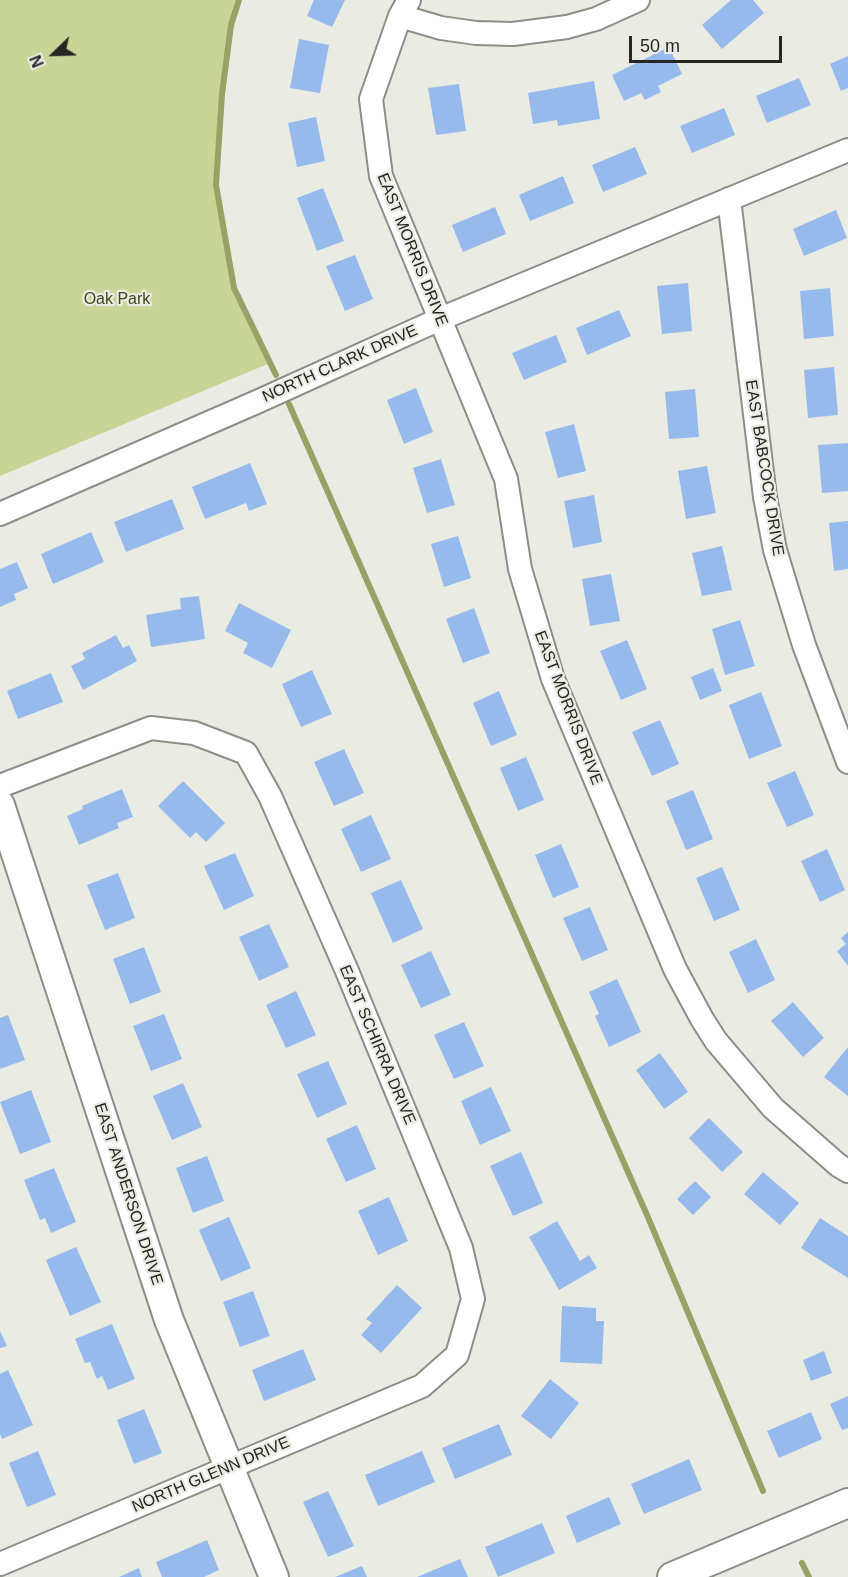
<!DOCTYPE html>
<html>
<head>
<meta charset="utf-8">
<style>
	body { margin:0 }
	#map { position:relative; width:848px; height:1577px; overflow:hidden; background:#eaece4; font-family:Arial,sans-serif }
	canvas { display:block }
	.north { position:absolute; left:24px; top:24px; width:60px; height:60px; -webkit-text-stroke:4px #eaece4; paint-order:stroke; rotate:247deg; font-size:16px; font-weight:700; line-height:24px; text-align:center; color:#262623 }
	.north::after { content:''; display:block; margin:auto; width:21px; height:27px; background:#262623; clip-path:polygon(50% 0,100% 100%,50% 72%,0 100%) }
	.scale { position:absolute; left:629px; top:36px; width:153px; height:27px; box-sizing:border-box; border:3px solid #262623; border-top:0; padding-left:8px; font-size:18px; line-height:21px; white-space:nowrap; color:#262623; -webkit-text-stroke:4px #eaece4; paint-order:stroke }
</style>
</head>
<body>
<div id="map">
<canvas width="848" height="1577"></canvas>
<div class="north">N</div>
<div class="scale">50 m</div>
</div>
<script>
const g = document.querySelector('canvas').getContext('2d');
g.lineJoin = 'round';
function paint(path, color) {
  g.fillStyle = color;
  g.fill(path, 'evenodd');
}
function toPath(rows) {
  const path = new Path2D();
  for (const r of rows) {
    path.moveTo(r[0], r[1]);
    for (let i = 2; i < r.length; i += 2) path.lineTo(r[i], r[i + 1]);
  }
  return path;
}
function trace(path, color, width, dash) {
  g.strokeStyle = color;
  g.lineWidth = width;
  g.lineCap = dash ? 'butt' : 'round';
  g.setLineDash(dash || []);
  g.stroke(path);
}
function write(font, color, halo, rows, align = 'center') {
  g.font = font + ' Arial,sans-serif';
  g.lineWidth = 4.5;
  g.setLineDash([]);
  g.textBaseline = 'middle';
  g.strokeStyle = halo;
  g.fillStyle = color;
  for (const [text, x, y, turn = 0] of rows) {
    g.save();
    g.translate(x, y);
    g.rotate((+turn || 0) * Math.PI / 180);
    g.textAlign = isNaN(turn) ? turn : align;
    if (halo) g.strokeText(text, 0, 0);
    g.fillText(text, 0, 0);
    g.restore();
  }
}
paint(toPath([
	[0,0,239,0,231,25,222,94,216,185,234,287,270,363,0,476]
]), '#c9d497');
trace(toPath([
	[239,0,231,25,222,94,216,185,234,288,276,375],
	[289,404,647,1215,763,1491],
	[802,1563,809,1577]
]), '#98a266', 6);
paint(toPath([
	[314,0,345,0,332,27,307,16],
	[731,0,753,0,764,13,722,49,702,25],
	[299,39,329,45,320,93,290,88],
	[669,47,682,74,658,86,661,92,645,100,641,93,624,101,612,75],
	[848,56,848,88,841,91,830,64],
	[799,78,811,105,767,123,756,96],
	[594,81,600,119,558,126,557,120,533,124,528,93],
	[459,84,466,131,436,135,428,88],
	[724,108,735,135,692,153,680,126],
	[316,117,325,161,297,167,288,123],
	[635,147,647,174,603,192,592,165],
	[563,176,574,203,530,221,519,195],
	[323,188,344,241,317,251,297,198],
	[495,207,506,234,463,252,452,225],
	[836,210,847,238,804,256,793,229],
	[355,255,373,299,345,311,326,266],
	[688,283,692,331,662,334,657,286],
	[830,288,834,336,804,339,800,291],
	[619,310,631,336,587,355,576,328],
	[556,335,567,362,524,380,512,353],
	[834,367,838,415,808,418,804,370],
	[416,388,433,432,404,444,387,400],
	[695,389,699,437,669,439,665,392],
	[574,424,586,471,558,478,545,432],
	[848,443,848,491,822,493,818,445],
	[441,459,455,505,427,513,413,468],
	[250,463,267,504,249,511,246,503,205,519,192,487],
	[707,466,716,513,686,519,678,471],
	[594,495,602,542,573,548,564,501],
	[172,499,184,529,126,552,114,522],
	[848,521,848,569,834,571,829,523],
	[91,532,104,562,53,584,41,554],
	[458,536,471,578,444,587,431,544],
	[722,546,732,590,702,596,692,553],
	[17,562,28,588,14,594,16,600,0,607,0,569],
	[611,574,620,621,590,626,582,579],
	[199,596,205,639,151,647,146,615,181,609,180,598],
	[239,603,291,630,272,668,243,653,248,643,225,631],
	[474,608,490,653,463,663,446,619],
	[740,620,755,666,725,675,712,629],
	[116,635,123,648,129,645,137,661,83,690,71,666,85,659,82,653],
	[627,640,647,689,621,700,600,651],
	[713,668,722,691,700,700,691,677],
	[312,670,332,714,301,727,282,684],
	[51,673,63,702,18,719,7,691],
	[499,691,517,735,491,746,473,703],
	[761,692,782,746,749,759,729,705],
	[660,720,679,764,652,776,632,732],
	[344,749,364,793,334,806,314,762],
	[526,757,544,800,518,811,500,768],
	[795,771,814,815,787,827,767,783],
	[183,781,225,823,206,842,196,832,190,838,158,806],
	[122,789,133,817,117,823,119,828,79,845,67,816,83,809,82,806],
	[693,790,713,839,686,850,666,801],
	[371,815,391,859,361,872,341,829],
	[561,844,579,887,553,898,535,855],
	[827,849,845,890,820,902,801,861],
	[235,853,254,896,224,910,204,866],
	[722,867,740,910,714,921,696,878],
	[118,873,135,918,105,930,87,885],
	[401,880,423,929,393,943,371,893],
	[590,907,608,950,582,961,563,918],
	[269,924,289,967,259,981,239,937],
	[848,932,848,966,837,951,846,944,841,938],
	[756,939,775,980,748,993,729,952],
	[144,947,161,992,130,1004,113,959],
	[431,951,451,995,421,1008,401,965],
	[617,979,641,1032,609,1047,595,1016,599,1014,589,992],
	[296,991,316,1035,286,1048,266,1005],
	[793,1002,824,1038,803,1057,771,1021],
	[164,1014,182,1059,151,1071,133,1026],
	[8,1015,25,1060,0,1069,0,1018],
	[464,1022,484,1066,454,1079,434,1035],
	[848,1047,848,1096,824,1077],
	[660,1053,688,1092,664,1109,636,1070],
	[328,1061,347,1104,317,1118,297,1074],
	[183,1083,202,1127,172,1140,153,1096],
	[491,1087,511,1131,480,1145,461,1101],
	[31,1090,51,1142,20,1154,0,1102],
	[709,1118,743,1152,722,1172,689,1138],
	[357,1125,376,1169,346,1182,326,1139],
	[521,1152,543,1203,513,1216,490,1166],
	[207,1156,224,1201,193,1213,176,1168],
	[54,1168,76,1222,51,1233,45,1218,40,1220,24,1180],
	[763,1172,799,1203,780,1225,744,1194],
	[695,1181,711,1197,693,1215,677,1199],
	[389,1197,408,1241,378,1255,358,1211],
	[229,1217,251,1268,221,1281,199,1230],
	[820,1218,848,1236,848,1278,801,1248],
	[557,1221,580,1261,589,1255,597,1268,559,1290,529,1237],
	[76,1247,101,1302,70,1316,46,1260],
	[397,1285,422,1308,381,1353,361,1335,372,1323,366,1319],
	[253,1291,270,1336,240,1347,223,1302],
	[562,1306,596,1308,596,1321,604,1321,602,1364,560,1362],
	[112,1324,135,1379,108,1390,102,1376,97,1379,90,1362,85,1363,75,1339],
	[0,1331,7,1346,0,1348],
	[303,1349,316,1380,264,1401,252,1370],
	[824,1351,832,1373,811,1381,803,1360],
	[8,1370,33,1425,2,1439,0,1434,0,1374],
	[550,1379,579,1403,551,1439,521,1416],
	[848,1396,848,1428,842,1430,830,1404],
	[144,1409,162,1453,134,1464,117,1420],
	[811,1412,822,1439,779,1458,767,1431],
	[499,1424,512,1455,455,1479,442,1448],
	[38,1451,56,1495,27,1507,9,1463],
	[422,1451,435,1482,378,1506,365,1475],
	[689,1459,702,1490,644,1514,631,1484],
	[328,1491,354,1546,328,1557,303,1502],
	[609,1497,621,1524,577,1543,566,1516],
	[542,1523,555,1553,498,1577,485,1547],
	[207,1540,219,1570,204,1577,162,1577,156,1562],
	[460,1559,468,1577,417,1577],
	[362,1566,367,1577,335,1577],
	[139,1568,142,1577,119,1577]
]), '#96baec');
const minor = toPath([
	[409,0,400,16,371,99,381,176,506,479,520,569,553,679,675,969,702,1019,716,1041,773,1108,838,1165,848,1171],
	[400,16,441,28,476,33,513,34,567,27,596,19,638,0],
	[729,199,765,497,775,550,804,645,848,762],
	[0,514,259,401,440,319,848,150],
	[0,786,151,728,194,733,246,753,270,796,347,971,461,1248,473,1299,457,1355,422,1386,0,1564]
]);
const tertiary = toPath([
	[0,805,169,1320,274,1577],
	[672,1577,848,1503]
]);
trace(minor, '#8c8e87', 26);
trace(tertiary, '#8c8e87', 32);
trace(minor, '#fff', 22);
trace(tertiary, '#fff', 28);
write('16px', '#262623', '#eaece4', [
	["EAST MORRIS DRIVE",412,250,68],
	["NORTH CLARK DRIVE",340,364,-24],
	["EAST BABCOCK DRIVE",764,468,81],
	["EAST MORRIS DRIVE",568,708,69],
	["EAST SCHIRRA DRIVE",377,1045,67],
	["EAST ANDERSON DRIVE",128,1194,72],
	["NORTH GLENN DRIVE",211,1475,-23]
]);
write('16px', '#3f4517', '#eaece4', [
	["Oak Park",117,300]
]);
</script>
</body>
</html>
